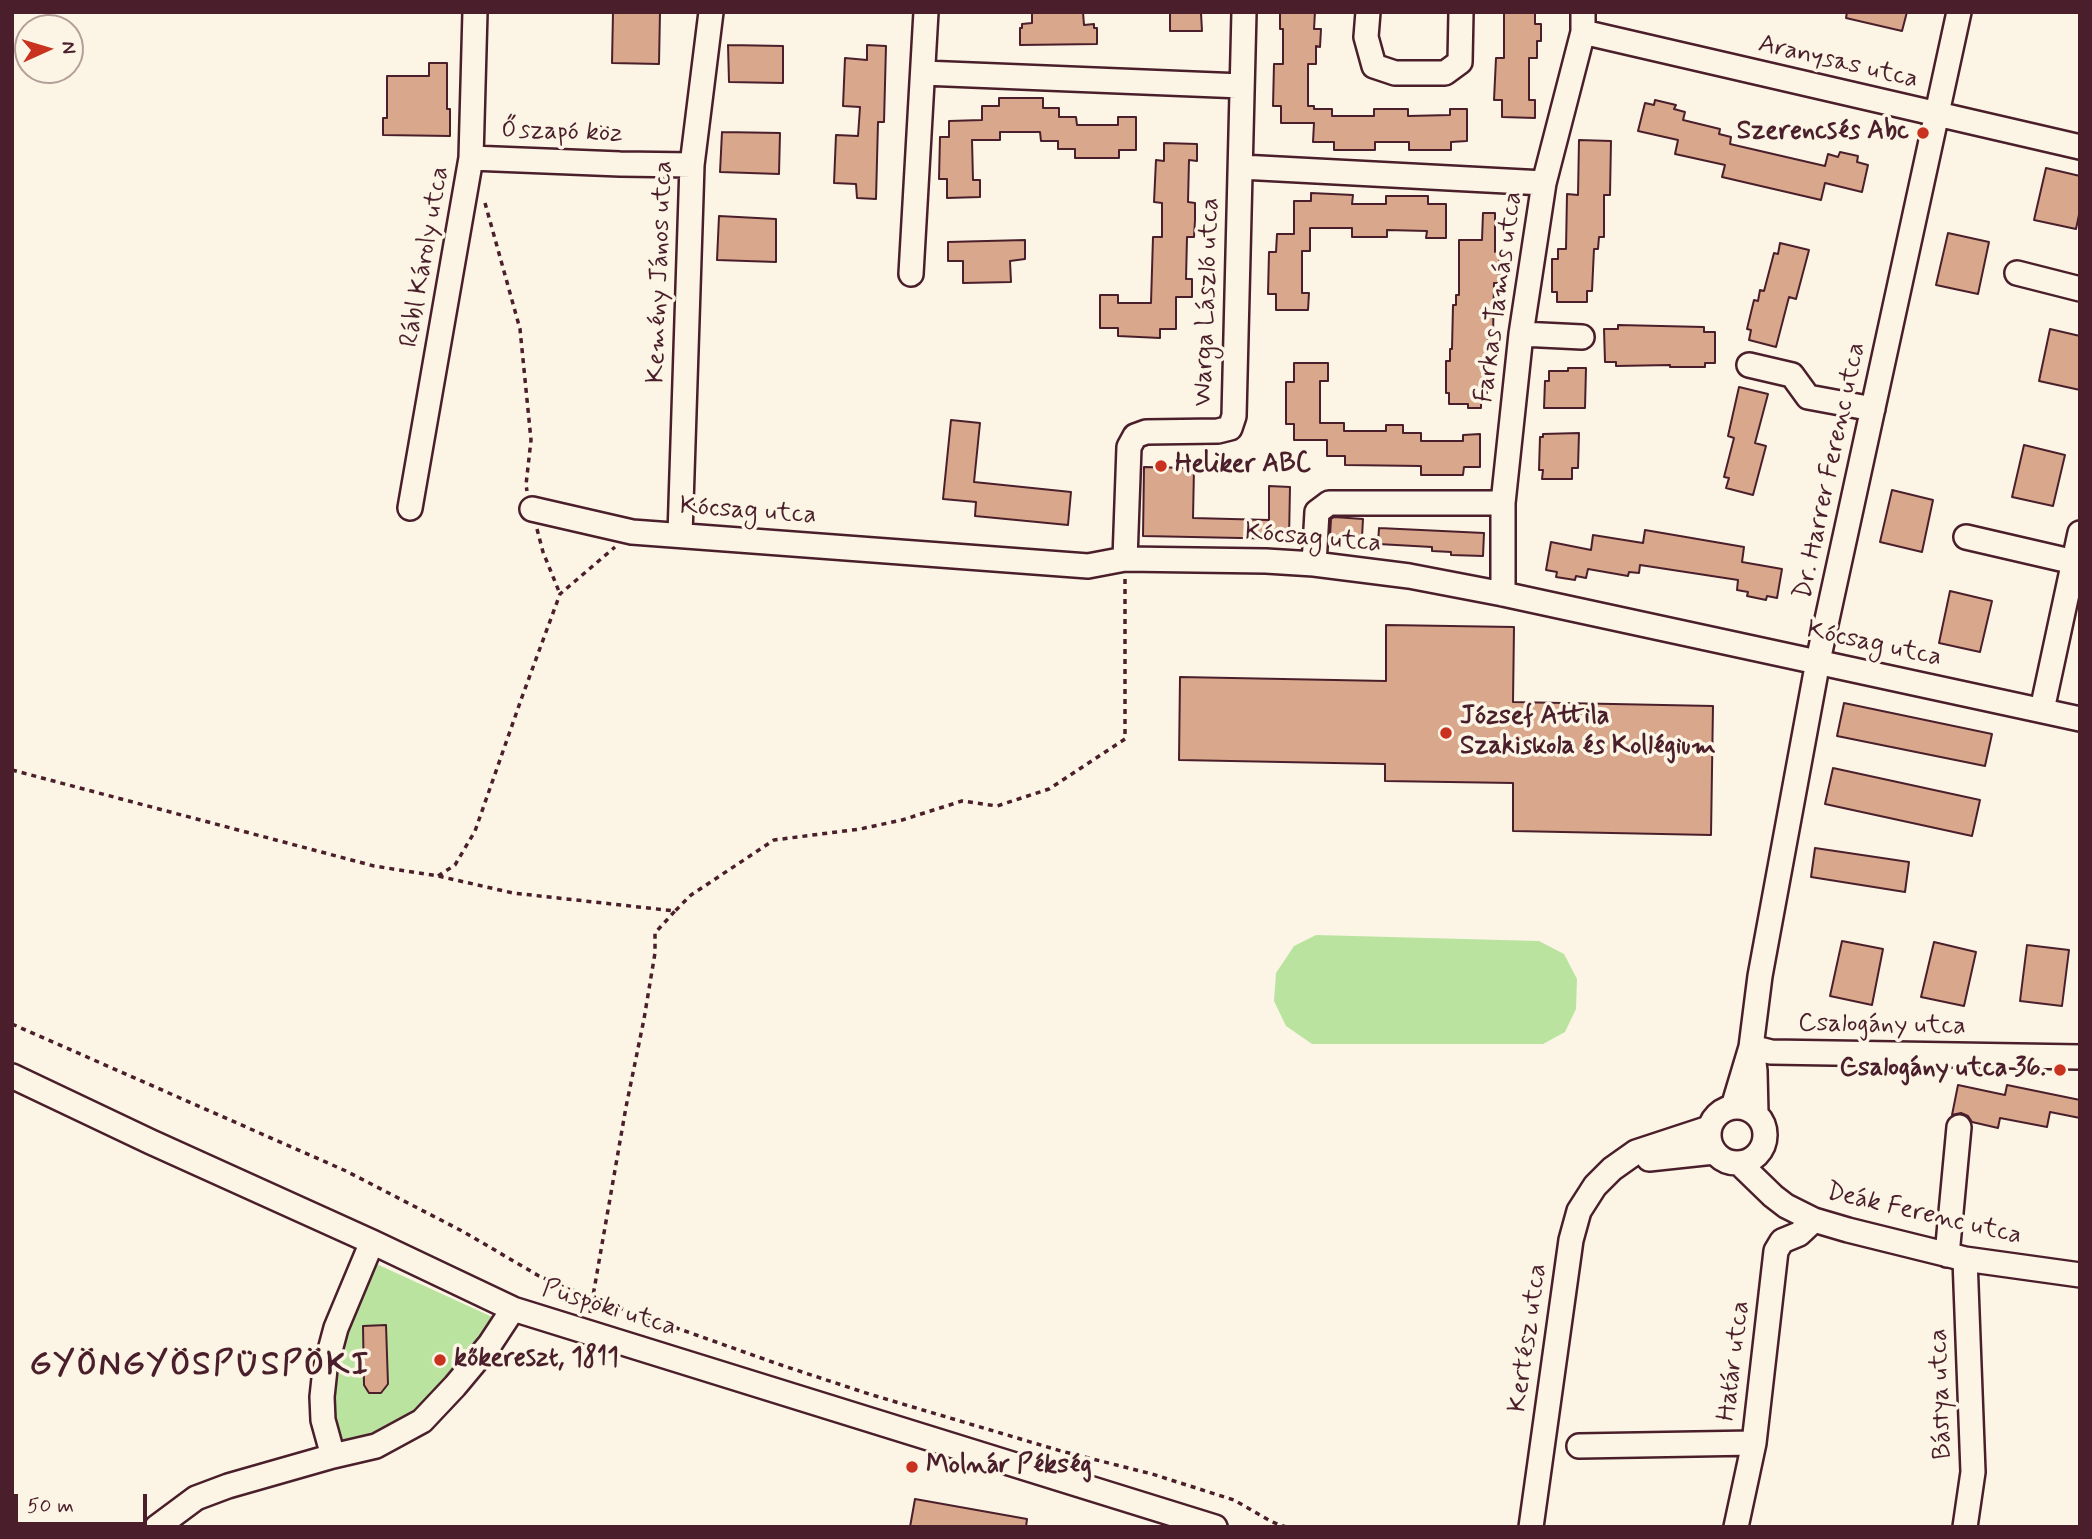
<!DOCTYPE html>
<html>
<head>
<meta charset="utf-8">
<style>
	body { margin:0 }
	#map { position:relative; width:2092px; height:1539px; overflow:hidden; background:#fcf5e5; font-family:Mynerve,sans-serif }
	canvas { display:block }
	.frame { position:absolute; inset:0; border:14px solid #4a1f2b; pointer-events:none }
	.north { position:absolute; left:14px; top:14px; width:70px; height:70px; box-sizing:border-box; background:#fcf5e5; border:2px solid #b59f9b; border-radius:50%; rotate:86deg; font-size:19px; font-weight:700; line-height:28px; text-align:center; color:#4a1f2b }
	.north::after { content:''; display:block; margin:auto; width:24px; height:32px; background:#c8321e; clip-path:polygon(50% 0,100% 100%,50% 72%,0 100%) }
	.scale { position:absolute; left:14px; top:1494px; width:133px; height:32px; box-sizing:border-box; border:4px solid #4a1f2b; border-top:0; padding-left:9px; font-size:21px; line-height:24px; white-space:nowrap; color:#4a1f2b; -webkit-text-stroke:5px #fcf5e5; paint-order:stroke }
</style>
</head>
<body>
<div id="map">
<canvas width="2092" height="1539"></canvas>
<div class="frame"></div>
<div class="north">N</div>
<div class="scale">50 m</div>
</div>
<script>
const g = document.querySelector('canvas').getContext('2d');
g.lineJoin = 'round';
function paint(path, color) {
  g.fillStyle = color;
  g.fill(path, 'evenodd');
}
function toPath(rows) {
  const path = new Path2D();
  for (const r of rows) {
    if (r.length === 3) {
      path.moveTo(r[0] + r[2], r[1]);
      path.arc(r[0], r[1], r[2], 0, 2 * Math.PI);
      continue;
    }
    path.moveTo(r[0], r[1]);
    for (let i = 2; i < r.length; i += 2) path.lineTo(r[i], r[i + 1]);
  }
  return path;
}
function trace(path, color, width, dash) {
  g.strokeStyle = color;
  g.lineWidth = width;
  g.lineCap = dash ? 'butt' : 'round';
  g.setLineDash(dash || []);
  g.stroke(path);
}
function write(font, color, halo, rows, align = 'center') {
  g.font = font + ' Mynerve,sans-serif';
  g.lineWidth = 7;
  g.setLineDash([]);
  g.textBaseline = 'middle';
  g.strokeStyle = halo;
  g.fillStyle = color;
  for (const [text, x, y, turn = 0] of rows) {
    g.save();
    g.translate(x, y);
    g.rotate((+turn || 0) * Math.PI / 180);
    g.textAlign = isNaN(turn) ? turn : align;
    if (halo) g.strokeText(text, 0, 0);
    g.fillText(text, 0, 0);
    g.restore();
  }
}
paint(toPath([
	[1316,935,1539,941,1564,954,1577,979,1576,1009,1565,1032,1543,1044,1312,1044,1286,1026,1274,1001,1276,973,1294,946],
	[368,1260,501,1321,420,1419,335,1451,325,1398]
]), '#bae3a0');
const building = toPath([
	[613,12,660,12,659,64,612,63,613,12],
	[1032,12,1083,12,1084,25,1094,24,1094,28,1097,28,1097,44,1020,45,1020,28,1022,28,1022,24,1032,23,1032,12],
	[1170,12,1201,13,1202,31,1170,31,1170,12],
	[1280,12,1315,12,1314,29,1321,29,1320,47,1316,46,1316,64,1308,64,1308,106,1314,106,1314,109,1332,109,1332,116,1374,116,1374,109,1408,109,1408,116,1450,115,1450,109,1467,109,1467,141,1451,142,1451,150,1409,150,1409,142,1375,142,1375,150,1334,150,1334,142,1313,142,1314,123,1281,123,1281,106,1273,106,1274,64,1283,64,1283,29,1280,29,1280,12],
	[1504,12,1535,12,1535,24,1541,24,1541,41,1537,41,1537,58,1529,58,1529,100,1535,100,1535,118,1502,117,1502,100,1494,100,1496,58,1504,58,1504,12],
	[1847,12,1907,12,1902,31,1846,18,1847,12],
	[728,45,783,46,783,83,729,82,728,45],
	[867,45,886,46,884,122,878,122,876,199,857,198,856,184,834,183,836,135,858,136,860,107,843,106,845,58,867,60,867,45],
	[429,63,447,63,447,109,450,109,450,136,383,135,383,118,387,118,387,76,429,76,429,63],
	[999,98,1043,98,1043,108,1059,108,1059,117,1076,117,1077,125,1118,125,1118,117,1136,117,1136,150,1119,150,1119,158,1075,158,1075,149,1058,149,1058,141,1041,141,1040,132,1000,132,1000,140,972,140,973,180,980,180,980,197,947,198,947,179,939,179,940,137,949,137,949,121,982,120,982,106,999,106,999,98],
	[1655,100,1676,105,1674,109,1685,112,1683,120,1720,129,1719,134,1731,137,1730,144,1825,166,1828,154,1838,157,1840,152,1858,156,1857,162,1868,165,1862,192,1825,183,1821,200,1722,177,1725,165,1675,154,1678,140,1638,131,1645,103,1654,105,1655,100],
	[722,132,780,133,779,174,720,172,722,132],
	[1579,140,1611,141,1610,195,1604,195,1604,237,1599,237,1598,249,1594,249,1592,291,1587,291,1587,302,1557,302,1557,292,1552,292,1552,259,1558,259,1558,249,1566,249,1567,194,1578,195,1579,140],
	[1164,143,1197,144,1197,161,1189,160,1188,202,1195,203,1195,220,1194,237,1187,237,1186,279,1192,279,1192,297,1176,297,1176,329,1160,329,1160,338,1118,336,1118,328,1100,328,1100,295,1118,295,1118,303,1151,303,1153,237,1162,237,1162,203,1154,202,1156,160,1164,161,1164,143],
	[2046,168,2080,176,2080,210,2076,229,2034,220,2046,168],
	[1311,193,1353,195,1352,204,1386,204,1386,196,1428,196,1428,204,1446,204,1446,238,1426,238,1427,231,1387,230,1387,237,1352,237,1352,228,1310,228,1310,251,1302,251,1302,293,1309,293,1308,310,1276,310,1276,294,1268,294,1269,252,1276,252,1277,234,1294,234,1294,201,1311,201,1311,193],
	[1483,213,1495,213,1495,252,1499,252,1500,283,1494,283,1493,337,1488,337,1487,393,1481,393,1481,408,1468,408,1468,404,1449,404,1449,393,1446,393,1446,361,1450,361,1450,349,1452,349,1453,305,1456,305,1456,295,1459,295,1459,240,1482,240,1483,213],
	[719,216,776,219,776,262,717,260,719,216],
	[1948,233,1989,242,1978,294,1936,285,1948,233],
	[1025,240,1025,259,1010,261,1011,282,963,283,963,261,948,261,948,242,1025,240],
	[1780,243,1809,250,1796,299,1789,297,1776,347,1749,340,1751,330,1747,329,1754,300,1758,301,1760,290,1764,291,1774,253,1778,254,1780,243],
	[1618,325,1704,327,1704,332,1715,332,1715,363,1705,363,1705,367,1670,367,1670,365,1616,366,1616,362,1605,362,1604,329,1618,329,1618,325],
	[2050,329,2080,336,2080,390,2039,381,2050,329],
	[1294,363,1328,363,1328,381,1320,381,1320,423,1344,423,1344,431,1386,431,1386,425,1403,425,1403,433,1421,433,1421,441,1463,441,1463,435,1480,434,1480,467,1464,467,1463,475,1421,475,1421,466,1345,465,1345,456,1327,456,1327,440,1294,440,1294,424,1286,424,1286,382,1294,382,1294,363],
	[1568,368,1586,368,1585,408,1544,408,1545,381,1549,381,1549,371,1568,371,1568,368],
	[1739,387,1768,394,1755,443,1766,446,1753,495,1726,488,1729,478,1724,477,1734,438,1728,436,1739,387],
	[951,420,980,423,974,482,1071,492,1068,525,975,516,976,502,943,499,951,420],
	[1579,433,1578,468,1572,468,1572,479,1542,479,1543,470,1539,470,1540,437,1543,437,1543,434,1579,433],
	[2024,445,2065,455,2053,506,2012,497,2024,445],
	[1144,467,1194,468,1193,518,1269,520,1269,486,1290,487,1289,539,1143,536,1144,467],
	[1892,490,1933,500,1922,552,1880,542,1892,490],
	[1334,517,1363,519,1362,537,1330,536,1331,519,1334,517],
	[1379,528,1484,533,1483,556,1451,555,1451,552,1432,551,1432,547,1378,544,1379,528],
	[1645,530,1744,547,1742,562,1782,569,1777,598,1767,596,1766,600,1747,596,1748,592,1737,590,1738,580,1640,565,1639,573,1629,572,1628,576,1588,569,1586,578,1576,576,1575,580,1556,577,1557,572,1546,570,1551,542,1591,550,1593,535,1643,543,1645,530],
	[1950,591,1992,601,1980,652,1939,643,1950,591],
	[1386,625,1514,627,1513,702,1713,706,1711,835,1513,831,1513,783,1385,781,1385,764,1179,760,1180,677,1386,681,1386,625],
	[1844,703,1992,734,1985,766,1837,736,1844,703],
	[1833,768,1980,800,1972,836,1825,804,1833,768],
	[1815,848,1909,862,1905,892,1811,877,1815,848],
	[1842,941,1883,949,1872,1005,1830,996,1842,941],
	[1934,942,1976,952,1964,1006,1921,997,1934,942],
	[2027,945,2069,950,2062,1006,2020,1001,2027,945],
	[1958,1085,2005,1095,2007,1085,2080,1100,2080,1118,2050,1112,2047,1127,2000,1118,1998,1128,1972,1122,1968,1116,1961,1113,1952,1115,1958,1085],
	[386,1325,388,1384,381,1393,369,1393,364,1385,363,1326,386,1325],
	[915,1499,1027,1519,1026,1527,910,1527,915,1499]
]);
paint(building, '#d9a78c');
trace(building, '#4a1f2b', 2);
const minor = toPath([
	[1368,12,1366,37,1374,66,1395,73,1445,73,1460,62,1461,12],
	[1583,32,2080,147],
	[923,73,1242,86],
	[471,158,620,164,692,165],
	[1241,167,1544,183],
	[2017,273,2080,289],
	[911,274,926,12],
	[1521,334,1582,337],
	[1749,365,1792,375,1808,397,1873,409],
	[410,508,471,158,475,12],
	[532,509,632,532,1088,566,1125,559,1266,561,1314,564,1409,576,1503,594,2080,719],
	[680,535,692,165,711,12],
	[1966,537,2074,562],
	[1125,559,1129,447,1135,436,1146,432,1218,431,1230,428,1234,416,1244,12],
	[1314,564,1317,512,1329,503,1503,503],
	[1503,594,1503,503,1521,334,1544,183,1583,32,1583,12],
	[2042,710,2080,533],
	[1751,1047,1771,1052,2080,1057],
	[1753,1055,1755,1071,1756,1114],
	[12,1076,151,1142,372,1242,513,1309,1215,1527],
	[1737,1135,28],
	[1733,1107,1751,1047,1760,976,1818,661,1959,12],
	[1649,1159,1714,1152],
	[1740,1164,1773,1196,1786,1206,1814,1220,1848,1230,1965,1259,2080,1275],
	[1947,1255,1959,1127],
	[1579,1446,1754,1443],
	[333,1456,376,1446,422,1421,455,1386,490,1344,513,1309],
	[157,1527,196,1498,228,1486,333,1456,323,1420,322,1397,325,1369,336,1328,372,1242],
	[1531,1527,1571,1240,1579,1211,1595,1186,1612,1169,1636,1152,1709,1128],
	[1736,1527,1754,1443,1776,1251,1782,1241,1799,1234,1814,1220],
	[1965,1527,1973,1472,1965,1259]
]);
trace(minor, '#4a1f2b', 28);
trace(toPath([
	[485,203,520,329,531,440,526,485,527,491],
	[537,529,543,552,560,594],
	[12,770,374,866,438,876,513,893,675,911,691,895,774,840,860,829,902,820,962,801,997,806,1049,789,1125,739,1125,579],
	[438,876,455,865,475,831,522,697,560,594,615,547],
	[12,1024,346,1171,464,1232,539,1276,592,1298,778,1364,869,1394,1061,1451,1152,1474,1234,1500,1272,1522,1286,1527],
	[590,1313,626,1107,644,1019,655,953,655,933,675,911]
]), '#4a1f2b', 3.5, [5, 5]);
trace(minor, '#fcf5e5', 23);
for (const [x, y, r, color] of [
	[1923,133,7,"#c8321e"],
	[1161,466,7,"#c8321e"],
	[1446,733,7,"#c8321e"],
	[2060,1070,7,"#c8321e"],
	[440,1360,7,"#c8321e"],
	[912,1467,7,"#c8321e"]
]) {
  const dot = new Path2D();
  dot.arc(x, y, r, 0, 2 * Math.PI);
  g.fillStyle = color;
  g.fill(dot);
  trace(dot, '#fcf5e5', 2.5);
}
write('26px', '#4a1f2b', '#fcf5e5', [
	["Aranysas utca",1838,63,13],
	["Őszapó köz",562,133,2],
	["Rábl Károly utca",426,257,-80],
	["Kemény János utca",661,272,-88],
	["Farkas Tamás utca",1500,297,-82],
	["Warga László utca",1208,302,-88],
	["Dr. Harrer Ferenc utca",1831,471,-78],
	["Kócsag utca",748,512,4],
	["Kócsag utca",1313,539,5],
	["Kócsag utca",1874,645,12],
	["Csalogány utca",1882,1026,1],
	["Deák Ferenc utca",1924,1215,13],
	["Püspöki utca",609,1309,17],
	["Kertész utca",1529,1338,-82],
	["Határ utca",1735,1361,-83],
	["Bástya utca",1942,1394,-92]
]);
write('bold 26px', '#4a1f2b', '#fcf5e5', [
	["Szerencsés Abc",1909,133,"right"],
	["Heliker ABC",1175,466],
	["József Attila",1460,718],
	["Szakiskola és Kollégium",1460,748],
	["Csalogány utca 36.",2046,1070,"right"],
	["kőkereszt, 1811",454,1360],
	["Molnár Pékség",926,1467]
], 'left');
g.letterSpacing = '2px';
write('bold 33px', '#4a1f2b', '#fcf5e5', [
	["GYÖNGYÖSPÜSPÖKI",200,1367]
]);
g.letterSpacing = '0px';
</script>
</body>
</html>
